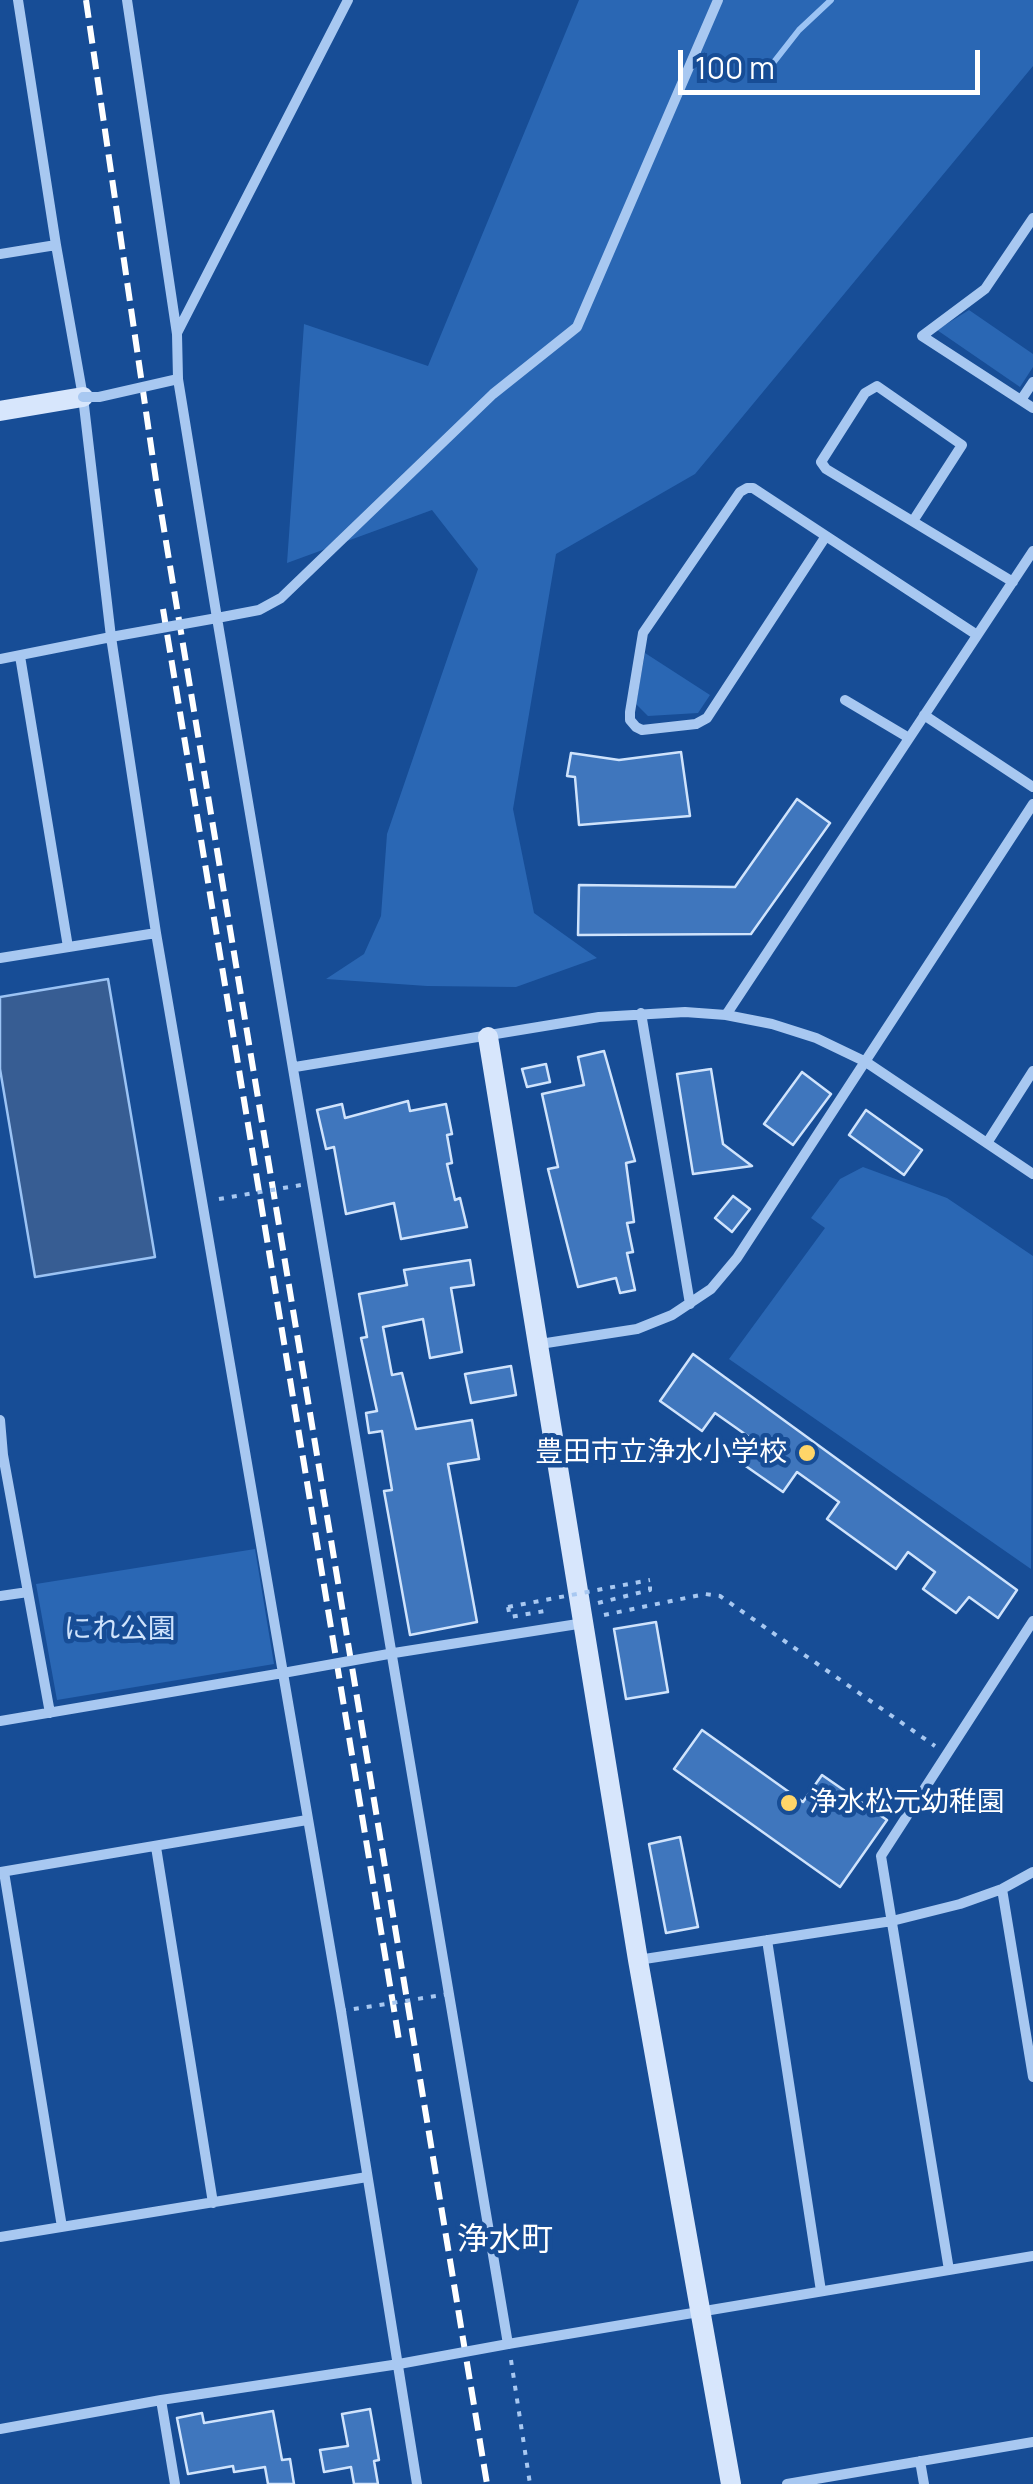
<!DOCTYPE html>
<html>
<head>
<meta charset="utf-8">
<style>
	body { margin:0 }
	#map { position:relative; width:1033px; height:2484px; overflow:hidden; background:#174d96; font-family:Manrope,sans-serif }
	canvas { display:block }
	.scale { position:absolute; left:678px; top:50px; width:302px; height:45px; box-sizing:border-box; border:5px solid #fff; border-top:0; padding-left:12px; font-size:30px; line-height:35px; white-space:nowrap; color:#fff; -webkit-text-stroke:8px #174d96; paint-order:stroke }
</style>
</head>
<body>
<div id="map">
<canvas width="1033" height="2484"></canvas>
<div class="scale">100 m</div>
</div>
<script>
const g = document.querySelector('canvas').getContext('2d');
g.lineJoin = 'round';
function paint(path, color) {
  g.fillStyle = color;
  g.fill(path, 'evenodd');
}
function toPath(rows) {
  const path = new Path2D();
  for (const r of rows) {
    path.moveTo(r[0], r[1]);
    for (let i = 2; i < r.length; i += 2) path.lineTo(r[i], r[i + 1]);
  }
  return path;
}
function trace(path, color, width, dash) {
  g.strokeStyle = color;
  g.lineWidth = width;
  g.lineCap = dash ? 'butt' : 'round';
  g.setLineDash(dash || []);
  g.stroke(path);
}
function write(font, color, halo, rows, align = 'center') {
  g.font = font + ' Manrope,"Noto Sans JP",sans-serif';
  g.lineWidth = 9;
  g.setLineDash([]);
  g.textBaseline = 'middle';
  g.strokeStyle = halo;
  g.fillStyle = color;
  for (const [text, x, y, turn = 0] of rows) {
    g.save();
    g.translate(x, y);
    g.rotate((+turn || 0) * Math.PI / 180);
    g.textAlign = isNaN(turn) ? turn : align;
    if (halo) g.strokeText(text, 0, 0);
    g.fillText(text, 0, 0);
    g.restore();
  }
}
paint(toPath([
	[579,0,1033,0,1033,66,695,474,556,554,513,809,534,913,597,958,516,987,427,986,326,979,364,954,381,916,387,834,478,569,432,510,287,563,304,324,428,366],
	[969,310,1033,354,1033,367,1020,387,937,330],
	[645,653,710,695,698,713,648,716,636,704],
	[863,1167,947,1198,1033,1256,1031,1569,729,1359,825,1228,811,1218,840,1179],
	[255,1549,274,1664,57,1700,36,1584]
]), '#2a67b4');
const water = toPath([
	[108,979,155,1257,35,1277,0,1069,0,997,108,979]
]);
paint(water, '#375d93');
trace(water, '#9bc3f4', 2.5);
trace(toPath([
	[770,67,799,30,831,0]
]), '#9bc3f4', 6);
const building = toPath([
	[681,752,690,816,579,825,575,777,567,776,571,753,619,760,681,752],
	[797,799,830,823,751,934,578,935,579,885,735,887,797,799],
	[604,1051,635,1161,626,1163,634,1222,627,1223,633,1252,627,1253,635,1290,620,1293,616,1278,578,1287,548,1169,558,1167,542,1094,584,1085,578,1057,604,1051],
	[546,1064,550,1082,527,1087,522,1069,546,1064],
	[711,1069,723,1144,752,1166,693,1174,677,1074,711,1069],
	[802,1072,831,1094,793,1145,764,1124,802,1072],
	[408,1101,410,1111,446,1104,452,1134,447,1135,452,1163,447,1164,455,1200,460,1198,467,1227,401,1239,394,1203,346,1214,334,1147,326,1149,317,1110,342,1104,345,1118,408,1101],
	[866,1110,922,1150,904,1175,849,1135,866,1110],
	[733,1196,750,1209,732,1232,715,1218,733,1196],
	[470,1260,474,1285,451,1288,462,1352,430,1358,423,1319,383,1327,392,1375,402,1373,416,1429,472,1420,479,1459,448,1464,477,1622,410,1635,384,1491,392,1490,382,1431,369,1433,366,1413,377,1411,361,1338,367,1337,359,1294,407,1285,404,1270,470,1260],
	[693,1354,1017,1590,998,1618,969,1597,956,1613,923,1589,935,1572,908,1552,896,1569,827,1519,839,1502,797,1472,783,1492,737,1460,752,1439,715,1413,702,1431,660,1401,693,1354],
	[511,1366,516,1395,471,1403,465,1374,511,1366],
	[656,1622,668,1692,626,1699,614,1629,656,1622],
	[702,1730,803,1802,822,1775,887,1820,840,1887,674,1769,702,1730],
	[680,1837,698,1927,666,1933,649,1844,680,1837],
	[370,2409,379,2460,374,2461,378,2484,354,2484,351,2467,324,2472,320,2450,348,2446,342,2414,370,2409],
	[273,2411,282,2460,290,2459,294,2484,268,2484,265,2467,234,2472,233,2466,188,2474,177,2418,202,2413,204,2423,273,2411]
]);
paint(building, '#3f76bd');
trace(building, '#cfe3fc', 2.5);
trace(toPath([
	[598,1603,650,1590,650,1580],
	[508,1607,510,1617,551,1610],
	[604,1615,705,1594,720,1596,935,1746],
	[511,2360,530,2484]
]), '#a8c8f1', 4, [5, 8]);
trace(toPath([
	[18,0,56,245,83,397,111,637,156,933,341,2011,417,2484],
	[127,0,177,334,178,379,217,618,508,2344,1033,2256],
	[1033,218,985,289,922,336,1033,408],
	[0,254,56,245],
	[177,333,348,0],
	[1021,400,1033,382],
	[913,521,962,445,877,386,865,393,821,462,826,469,1013,582],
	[826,536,707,718,696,724,642,730,636,727,630,720,630,712,643,633,740,492,747,488,753,488,826,536,977,635],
	[217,618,259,610,281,598,493,394,577,327,718,0],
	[20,656,68,947],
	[0,659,111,637],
	[845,700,909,738],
	[924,715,1033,787],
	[0,958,156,933],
	[641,1013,690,1304],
	[726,1015,1033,551],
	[295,1067,599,1017,685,1012,726,1015,772,1024,816,1038,866,1062,1033,1174],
	[987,1143,1033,1071],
	[540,1344,637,1329,672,1315,711,1289,737,1258,1033,804],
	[0,1420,3,1455,50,1713],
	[0,1596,28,1592],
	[394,1653,584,1623],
	[0,1721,283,1673],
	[156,1847,213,2203],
	[1,1872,307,1820],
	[4,1872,62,2227],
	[1002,1889,1033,2077],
	[767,1940,821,2291],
	[638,1960,892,1921,960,1904,1002,1889,1033,1872],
	[0,2237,367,2177],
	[949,2270,881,1856,1033,1621],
	[161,2400,175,2484],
	[0,2429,161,2400,399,2364],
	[920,2461,924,2484],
	[787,2484,1033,2442]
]), '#a8c8f1', 10);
trace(toPath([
	[0,411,83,397],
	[488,1037,638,1960,731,2484]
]), '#d7e6fc', 20);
trace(toPath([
	[86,0,157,487,487,2484],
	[163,609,399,2040]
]), '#fff', 6, [18, 8]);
trace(toPath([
	[219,1199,313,1183],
	[508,1607,650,1580],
	[341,2011,449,1994]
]), '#a8c8f1', 4, [5, 8]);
trace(toPath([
	[83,397,99,397,178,379],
	[111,637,217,618],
	[283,1673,394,1653],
	[399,2364,508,2344]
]), '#a8c8f1', 10);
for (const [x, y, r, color] of [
	[807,1453,10,"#ffd568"],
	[789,1803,10,"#ffd568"]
]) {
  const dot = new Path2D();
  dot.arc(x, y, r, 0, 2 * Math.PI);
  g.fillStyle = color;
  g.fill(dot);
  trace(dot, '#174d96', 4);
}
write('28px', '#fff', '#174d96', [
	["豊田市立浄水小学校",787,1453],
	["浄水松元幼稚園",809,1803,"left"]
], 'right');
write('28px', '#cfe3fc', '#174d96', [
	["にれ公園",120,1630]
]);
write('32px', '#fff', '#174d96', [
	["浄水町",505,2241]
]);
</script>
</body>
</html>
